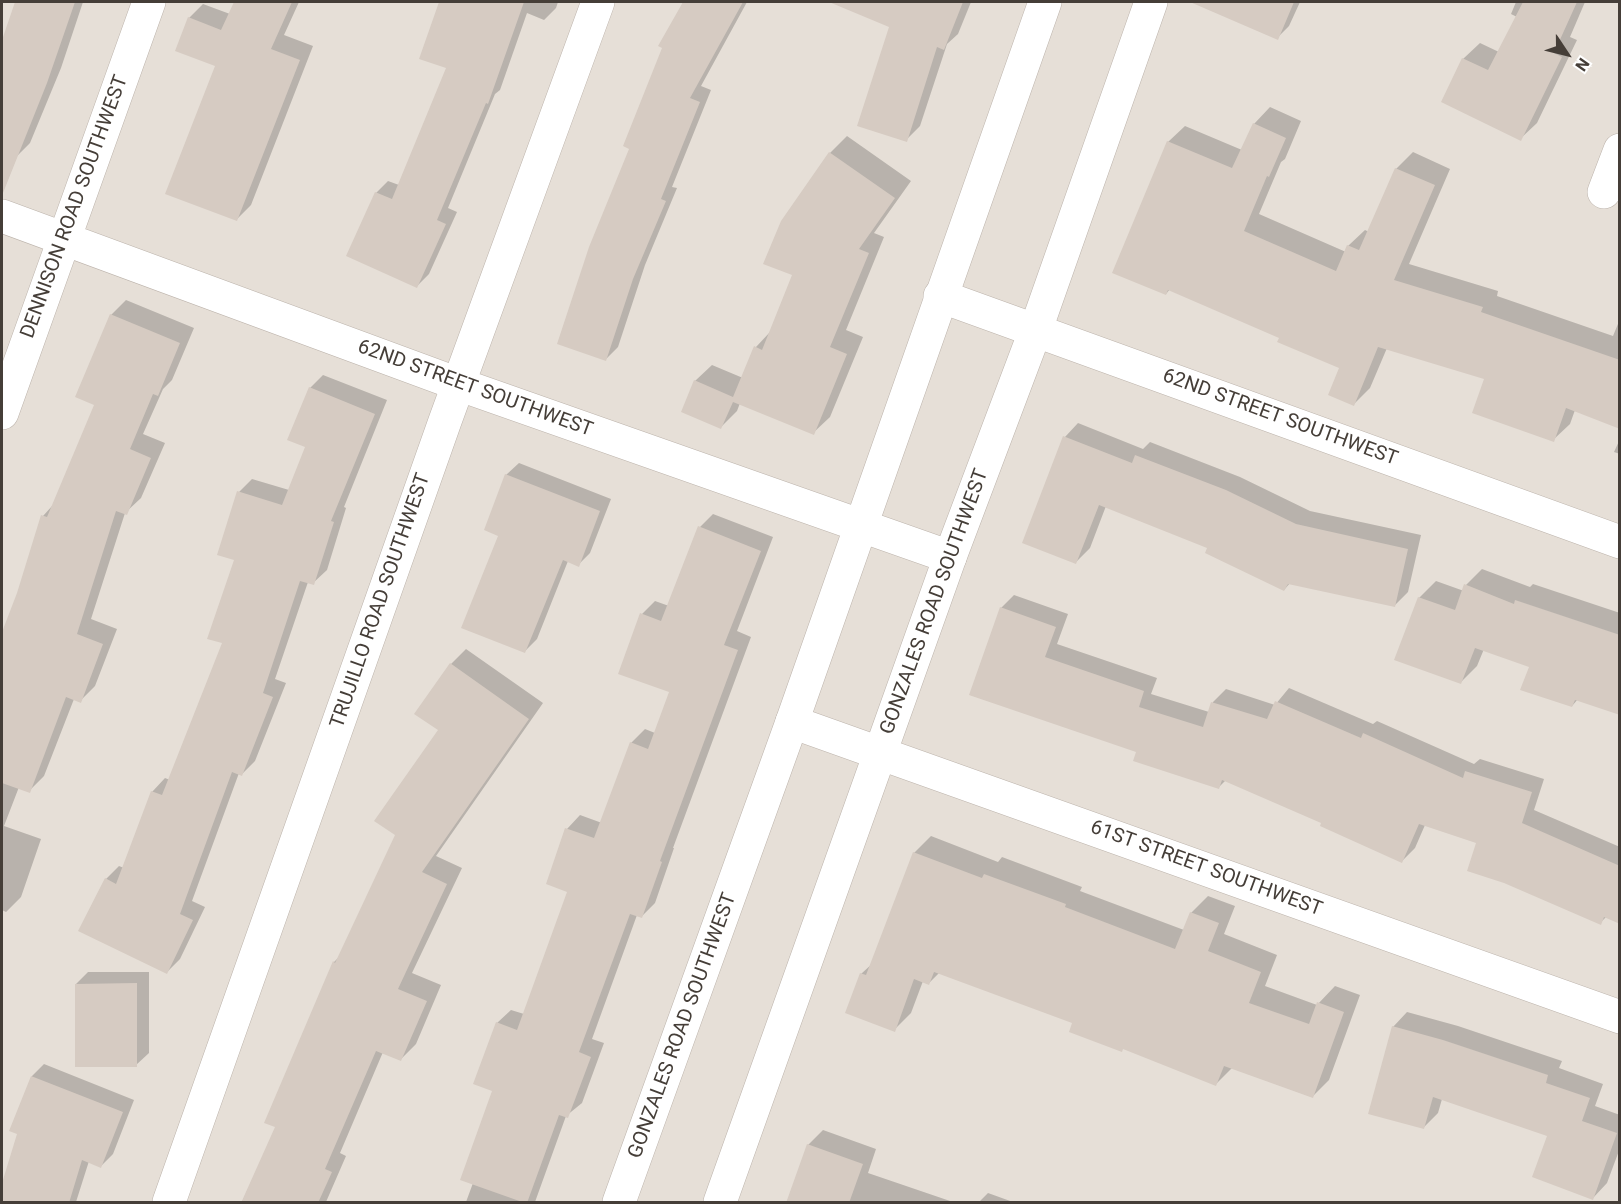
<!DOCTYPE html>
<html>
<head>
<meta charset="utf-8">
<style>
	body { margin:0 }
	#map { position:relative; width:1621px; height:1204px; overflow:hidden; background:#f2eee9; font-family:Roboto,sans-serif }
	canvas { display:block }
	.frame { position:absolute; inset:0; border:3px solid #453e38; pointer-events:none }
	.north { position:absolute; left:1537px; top:24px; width:60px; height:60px; -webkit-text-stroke:4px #fff; paint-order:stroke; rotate:125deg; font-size:16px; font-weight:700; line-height:24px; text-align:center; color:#453e38 }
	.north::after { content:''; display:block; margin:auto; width:21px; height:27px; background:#453e38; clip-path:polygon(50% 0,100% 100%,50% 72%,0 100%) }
</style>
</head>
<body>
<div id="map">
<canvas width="1621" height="1204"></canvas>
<div class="frame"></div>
<div class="north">N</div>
</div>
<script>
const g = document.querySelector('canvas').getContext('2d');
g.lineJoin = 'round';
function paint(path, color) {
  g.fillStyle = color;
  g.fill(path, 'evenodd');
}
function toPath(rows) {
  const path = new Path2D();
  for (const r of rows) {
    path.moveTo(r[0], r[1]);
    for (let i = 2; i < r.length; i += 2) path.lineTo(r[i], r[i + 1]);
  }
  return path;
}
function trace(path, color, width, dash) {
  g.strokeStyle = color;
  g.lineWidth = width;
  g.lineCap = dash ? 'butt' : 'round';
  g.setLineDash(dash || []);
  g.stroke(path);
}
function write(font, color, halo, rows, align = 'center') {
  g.font = font + ' Roboto,sans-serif';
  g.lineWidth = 4.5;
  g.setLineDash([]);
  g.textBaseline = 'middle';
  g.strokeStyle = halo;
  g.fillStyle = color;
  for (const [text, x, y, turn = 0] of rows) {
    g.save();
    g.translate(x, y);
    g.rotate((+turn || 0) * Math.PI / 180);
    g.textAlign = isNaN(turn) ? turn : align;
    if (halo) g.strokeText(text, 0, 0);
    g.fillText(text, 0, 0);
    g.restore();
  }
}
paint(toPath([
	[2,2,1619,2,1619,1202,2,1202]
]), '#e6dfd7');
paint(toPath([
	[17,2,83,2,61,68,30,143,16,157,2,152,2,44],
	[236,2,299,2,284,35,313,46,251,205,237,219,217,66,189,18,203,4,230,14],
	[446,2,558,2,556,8,544,20,527,13,500,90,495,94,448,208,457,212,429,274,417,286,376,193,388,181,399,185,448,67,438,9],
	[684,2,747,2,701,86,711,90,672,187,677,188,645,265,618,347,606,359,631,148,664,48,660,45],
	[872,2,971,2,958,34,947,44,920,126,906,140,891,26,866,16],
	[1223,2,1300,2,1289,26,1277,38,1219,12],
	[1516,2,1585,2,1570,37,1577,40,1537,123,1520,139,1463,59,1480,43,1499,52,1517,17,1511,14],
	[1270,107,1301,121,1285,159,1281,162,1259,214,1346,252,1348,246,1365,230,1369,232,1396,169,1413,152,1450,169,1409,264,1498,291,1497,296,1613,336,1620,319,1620,427,1575,410,1570,424,1553,440,1486,378,1387,348,1370,388,1354,404,1341,367,1281,337,1170,289,1166,294,1168,142,1185,126,1242,150,1254,124],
	[847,136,911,181,874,233,884,237,846,330,863,337,830,417,813,433,740,403,737,411,721,427,695,381,712,365,743,378,756,347,771,331,794,274,782,222,830,153],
	[126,300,194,328,172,380,163,389,143,434,165,443,141,498,125,513,91,619,117,629,95,686,80,701,74,699,44,776,29,791,19,787,4,826,41,839,21,897,6,912,2,910,2,636,18,593,43,516,53,505,96,405,111,315],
	[323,375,387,400,344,507,346,508,327,570,313,583,308,582,275,679,286,683,255,761,242,774,239,773,192,901,205,907,180,959,167,972,106,879,119,866,124,868,152,792,165,778,170,780,224,642,235,559,239,492,252,479,289,490,307,446,310,388],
	[1078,423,1143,449,1150,442,1240,477,1310,511,1421,535,1408,592,1394,606,1290,583,1284,590,1210,547,1106,506,1090,548,1076,562,1065,437],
	[1620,439,1620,454,1614,452],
	[519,463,611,499,590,553,578,565,568,561,537,639,525,651,500,535,506,475],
	[713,514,773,537,737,631,751,637,673,848,674,848,655,903,642,916,637,915,592,1039,604,1043,582,1103,566,1116,535,1202,466,1202,473,1183,494,1090,497,1023,511,1010,524,1014,569,891,547,883,567,829,580,815,602,823,631,743,645,729,655,733,671,692,642,614,655,601,669,606,700,527],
	[1482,569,1530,587,1533,584,1620,613,1620,713,1578,699,1572,706,1531,666,1484,649,1477,666,1461,682,1419,598,1436,581,1464,591,1466,585],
	[1014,595,1068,614,1057,644,1157,678,1151,694,1209,712,1213,702,1226,689,1275,705,1289,688,1373,724,1377,721,1474,764,1480,759,1544,779,1534,810,1620,847,1620,922,1606,917,1600,923,1478,842,1425,825,1415,848,1402,861,1323,823,1226,780,1218,788,1138,751,971,695,1001,608],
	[466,649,543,703,436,856,462,868,412,973,441,985,416,1044,401,1059,383,1052,340,1153,346,1156,326,1202,242,1202,277,1126,334,962,340,956,397,835,440,730,451,664],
	[931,836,998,862,1002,857,1082,887,1080,891,1184,930,1191,913,1208,896,1235,906,1224,934,1277,955,1265,986,1317,1005,1335,986,1360,995,1329,1080,1312,1097,1232,1068,1216,1084,1074,1022,939,973,929,983,923,981,911,1013,894,1030,861,974,873,963,914,853],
	[88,972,149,972,149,1053,136,1065,76,984],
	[1407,1012,1458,1026,1562,1061,1559,1068,1603,1084,1595,1106,1620,1115,1620,1148,1607,1183,1593,1198,1549,1135,1442,1099,1438,1113,1424,1127,1393,1027],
	[44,1064,134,1100,113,1154,101,1166,89,1161,76,1202,2,1202,2,1188,18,1133,11,1130,32,1076],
	[823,1130,876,1149,868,1173,953,1202,787,1202,808,1145],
	[988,1193,1013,1202,979,1202]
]), '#0003');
paint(toPath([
	[15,2,75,2,47,83,3,193,2,40],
	[234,2,292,2,271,49,300,60,237,221,165,194,215,66,175,51,188,17,221,30],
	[439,2,524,2,488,104,486,103,437,220,446,224,417,288,346,256,375,192,392,199,446,68,419,59],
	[683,2,743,2,690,98,700,102,661,199,666,201,633,279,606,361,557,344,589,247,629,149,623,146,662,48,658,46],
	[829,2,963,2,944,50,937,47,907,142,857,126,889,27],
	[1190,2,1294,2,1278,40],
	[1523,2,1577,2,1554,53,1562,57,1521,141,1441,102,1462,58,1488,70],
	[1253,123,1286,138,1269,177,1267,176,1244,231,1336,271,1347,245,1359,250,1395,168,1435,185,1394,280,1483,307,1481,312,1620,360,1620,429,1566,408,1554,442,1472,413,1484,379,1378,347,1354,406,1328,395,1339,368,1277,342,1279,338,1168,290,1166,295,1112,273,1167,141,1232,168],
	[829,152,895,198,859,249,869,253,830,347,847,354,814,435,733,402,721,429,681,412,694,380,733,397,754,346,762,350,792,275,763,264,781,221],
	[110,314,180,343,158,396,153,394,130,449,151,458,127,515,116,511,77,634,103,644,81,703,66,697,30,793,2,783,2,632,17,593,41,515,47,517,94,405,75,397],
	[309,387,375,414,331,521,334,522,314,585,300,581,263,693,273,697,242,776,232,772,180,914,193,920,167,974,78,931,105,878,116,884,151,791,162,795,222,643,207,639,234,560,217,555,237,491,282,505,305,447,287,440],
	[1063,436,1132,463,1135,455,1226,490,1296,524,1408,549,1395,607,1288,584,1284,591,1205,553,1207,548,1099,505,1076,564,1022,543],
	[505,474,600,511,579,567,563,560,525,653,461,628,498,536,484,530],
	[698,526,761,551,724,645,738,650,660,861,662,862,642,918,630,914,579,1052,591,1057,568,1118,559,1115,527,1203,525,1203,460,1180,492,1091,473,1084,496,1022,517,1030,567,892,546,884,565,828,594,838,630,742,648,749,669,692,618,674,640,613,661,621],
	[1464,584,1514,604,1515,600,1620,635,1620,715,1575,700,1572,707,1520,690,1529,667,1475,648,1461,684,1394,660,1418,597,1455,610],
	[1000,607,1056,627,1045,657,1144,691,1139,707,1203,727,1211,702,1267,719,1275,701,1361,738,1363,733,1463,778,1465,771,1532,792,1522,823,1620,866,1620,924,1604,917,1601,925,1504,883,1467,871,1476,843,1419,824,1402,863,1320,826,1321,823,1222,780,1219,789,1133,761,1136,752,969,695],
	[450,663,529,719,422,872,447,884,398,989,427,1001,401,1061,376,1051,325,1169,332,1172,318,1203,241,1203,275,1127,264,1123,333,961,335,963,395,835,374,821,438,730,414,714],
	[913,852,982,878,984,874,1066,904,1065,907,1175,949,1190,912,1219,923,1208,951,1261,972,1249,1003,1309,1024,1317,1002,1344,1012,1313,1098,1224,1066,1216,1086,1123,1049,1122,1052,1069,1032,1072,1023,934,972,929,985,914,979,895,1032,845,1013,860,973,866,975],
	[137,983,137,1067,75,1067,75,984],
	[1392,1026,1443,1040,1548,1075,1546,1083,1590,1098,1582,1121,1617,1133,1593,1200,1532,1177,1547,1136,1433,1097,1424,1129,1368,1114],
	[31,1076,123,1112,101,1168,82,1160,69,1203,2,1203,2,1183,17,1134,9,1131],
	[807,1144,863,1164,849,1203,786,1203]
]), '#d6cbc2');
const minor = toPath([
	[1604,192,1620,150],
	[2,216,458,384,950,557],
	[940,296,1620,542],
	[2,413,149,2],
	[792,722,1620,1017],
	[169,1202,445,421,598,2]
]);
const tertiary = toPath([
	[619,1202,792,722,1045,2],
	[720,1202,950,557,1036,329,1151,2]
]);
trace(minor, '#bdb4ac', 34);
trace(tertiary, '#bdb4ac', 34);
trace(minor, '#fff', 33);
trace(tertiary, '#fff', 33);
write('20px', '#453e38', '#fff', [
	["DENNISON ROAD SOUTHWEST",75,207,-70],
	["62ND STREET SOUTHWEST",475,389,20],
	["62ND STREET SOUTHWEST",1280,418,20],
	["TRUJILLO ROAD SOUTHWEST",381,601,-71],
	["GONZALES ROAD SOUTHWEST",935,602,-70],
	["61ST STREET SOUTHWEST",1206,869,20],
	["GONZALES ROAD SOUTHWEST",683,1026,-70]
]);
</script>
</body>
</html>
